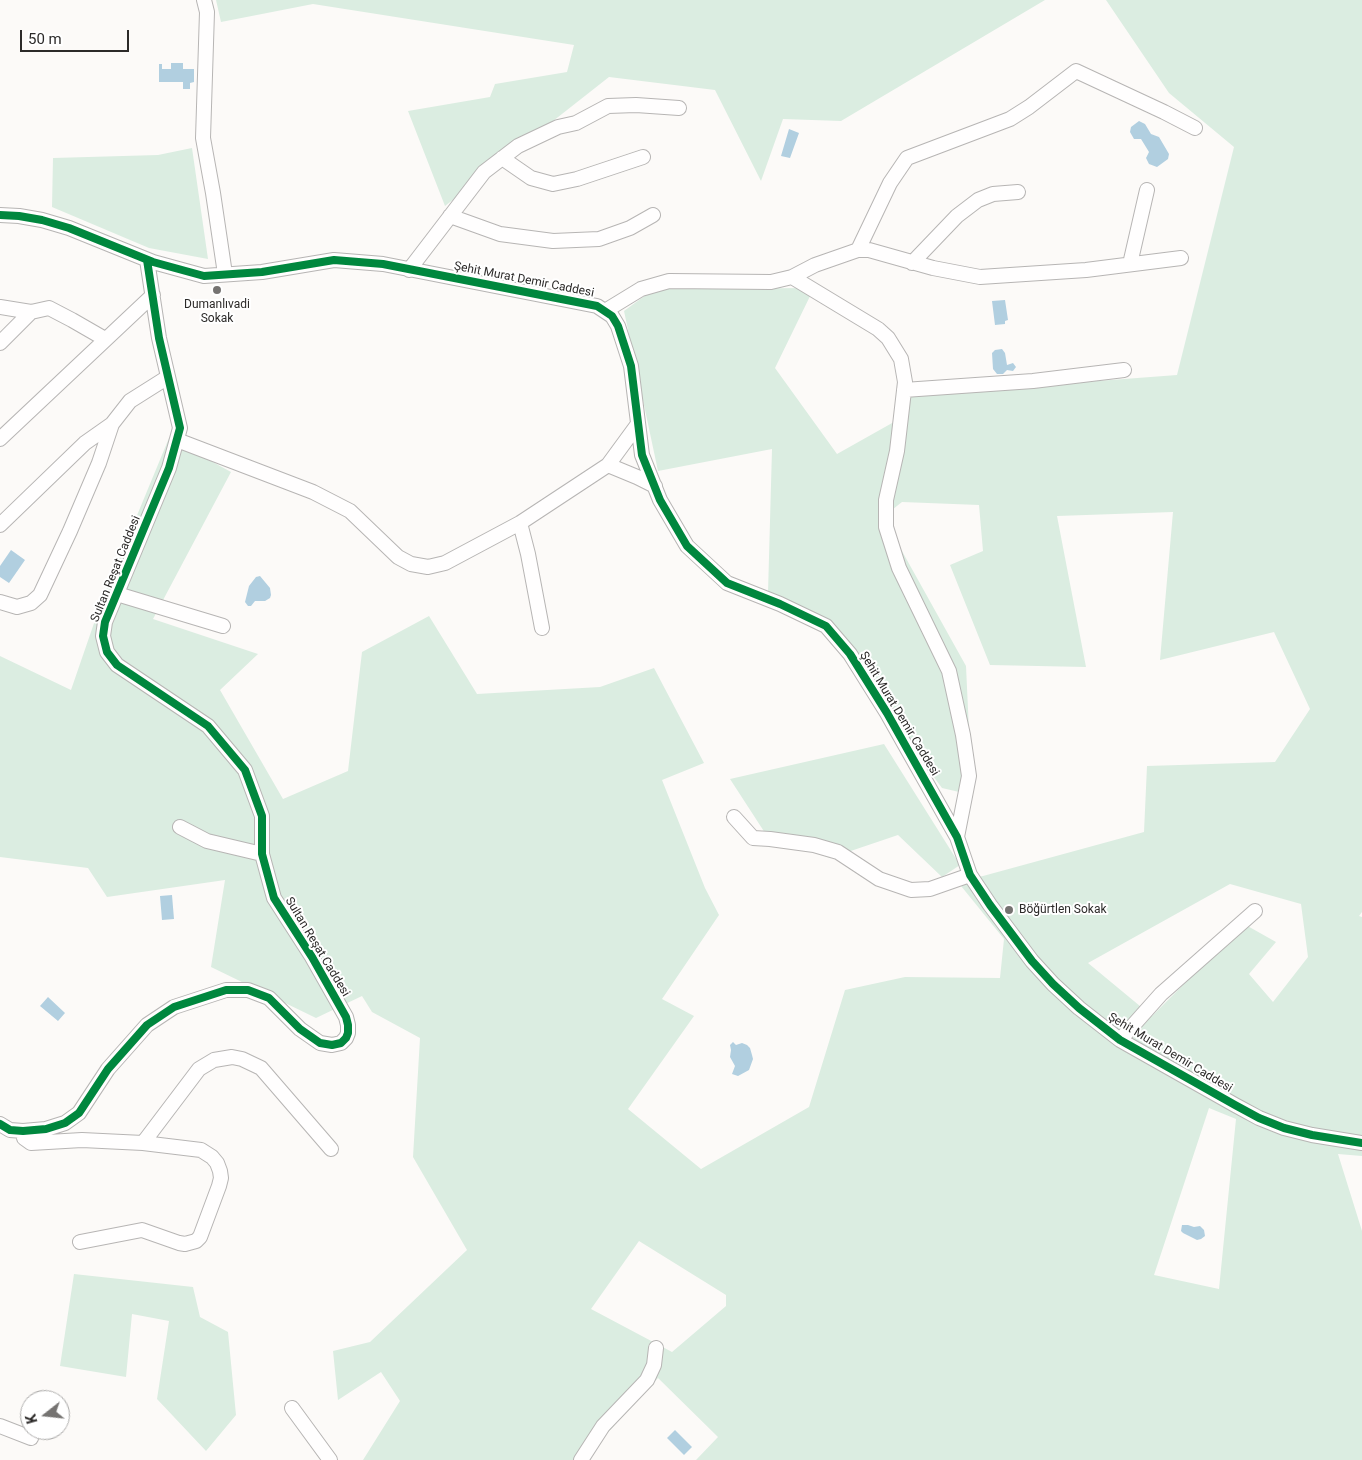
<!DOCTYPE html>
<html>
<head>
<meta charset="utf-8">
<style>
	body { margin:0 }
	#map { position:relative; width:1362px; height:1460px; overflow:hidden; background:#fcfaf8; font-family:Roboto,sans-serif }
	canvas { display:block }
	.north { position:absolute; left:20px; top:1390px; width:50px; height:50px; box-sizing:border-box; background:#fff; border:1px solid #abaaa9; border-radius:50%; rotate:254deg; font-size:14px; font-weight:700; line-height:20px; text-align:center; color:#2c2a29 }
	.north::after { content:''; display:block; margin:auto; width:18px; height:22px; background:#757371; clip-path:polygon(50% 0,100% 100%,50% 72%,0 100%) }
	.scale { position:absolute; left:20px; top:30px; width:109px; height:22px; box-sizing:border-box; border:2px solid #2c2a29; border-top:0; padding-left:6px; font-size:15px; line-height:18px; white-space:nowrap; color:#2c2a29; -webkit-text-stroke:4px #fff; paint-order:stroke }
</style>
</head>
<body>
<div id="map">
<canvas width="1362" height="1460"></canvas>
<div class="north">K</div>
<div class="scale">50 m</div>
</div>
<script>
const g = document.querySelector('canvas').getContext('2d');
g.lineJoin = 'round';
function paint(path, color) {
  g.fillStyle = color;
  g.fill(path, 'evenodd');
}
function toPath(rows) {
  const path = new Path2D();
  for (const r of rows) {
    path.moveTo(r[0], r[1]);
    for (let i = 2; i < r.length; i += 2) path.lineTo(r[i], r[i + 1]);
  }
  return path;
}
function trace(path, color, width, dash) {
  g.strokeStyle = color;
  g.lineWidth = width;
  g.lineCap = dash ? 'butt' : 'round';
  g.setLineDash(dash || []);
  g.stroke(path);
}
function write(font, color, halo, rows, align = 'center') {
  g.font = font + ' Roboto,sans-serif';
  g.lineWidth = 4;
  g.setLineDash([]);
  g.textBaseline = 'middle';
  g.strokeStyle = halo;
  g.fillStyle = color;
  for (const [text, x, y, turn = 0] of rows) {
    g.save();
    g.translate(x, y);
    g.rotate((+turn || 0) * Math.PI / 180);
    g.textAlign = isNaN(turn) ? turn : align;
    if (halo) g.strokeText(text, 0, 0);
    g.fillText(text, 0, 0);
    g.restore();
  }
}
paint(toPath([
	[216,0,1045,0,841,121,783,119,761,181,715,90,609,77,445,206,408,111,490,97,495,84,567,72,574,45,313,4,221,22],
	[1106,0,1362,0,1362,912,1359,916,1362,917,1362,1156,1338,1154,1362,1231,1362,1460,696,1460,718,1437,658,1378,587,1455,591,1460,363,1460,400,1401,381,1372,338,1400,333,1351,370,1342,467,1250,413,1157,420,1038,372,1012,362,996,316,1018,211,967,225,880,107,897,88,868,0,857,0,656,71,690,102,600,169,438,231,472,153,619,258,654,220,690,283,799,348,771,362,652,429,616,477,694,600,687,654,668,704,763,662,780,705,888,719,915,662,999,694,1016,628,1109,701,1169,809,1107,845,990,905,977,1000,978,1004,939,957,881,983,876,1144,832,1147,766,1275,762,1310,709,1274,632,1160,660,1173,512,1057,516,1086,667,990,665,950,565,983,551,979,505,902,502,883,517,966,666,972,795,942,788,818,621,768,593,772,449,658,471,624,311,654,289,814,288,775,368,837,454,901,418,912,395,1177,375,1234,147,1169,93],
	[1230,884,1301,904,1308,957,1273,1002,1249,974,1276,942,1244,924,1152,1016,1088,963],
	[1209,1108,1236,1119,1219,1289,1154,1275],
	[639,1241,726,1295,726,1306,672,1352,591,1309],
	[192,148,208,259,149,248,52,207,53,158,158,155],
	[884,744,960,865,942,877,898,835,830,858,767,836,730,779],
	[74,1274,193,1287,200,1317,228,1332,236,1415,206,1451,157,1399,169,1321,132,1314,126,1377,60,1366]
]), '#dbede1');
paint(toPath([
	[171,63,183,63,183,69,194,69,194,82,190,83,190,89,183,89,183,82,159,82,159,64,162,64,162,69,171,69],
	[1139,121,1145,124,1151,134,1159,137,1169,154,1168,159,1157,167,1149,164,1146,158,1149,152,1141,139,1134,139,1130,132,1131,127],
	[789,129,799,133,790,158,781,156],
	[1005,300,1008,320,1005,321,1005,324,995,325,992,301],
	[1002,349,1005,353,1007,365,1013,363,1016,367,1013,371,1007,370,1003,374,997,374,993,369,992,353,995,350],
	[11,550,25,560,9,583,0,577,0,566],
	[260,576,270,588,271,595,270,598,265,601,255,601,251,606,248,606,245,602,249,586,256,577],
	[172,895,174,919,162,920,160,896],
	[48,997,65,1013,58,1021,40,1006],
	[733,1042,736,1045,742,1043,747,1045,750,1048,752,1055,753,1059,749,1070,738,1076,732,1074,735,1066,730,1057,731,1050,730,1045],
	[1182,1225,1188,1225,1194,1227,1200,1226,1204,1230,1205,1236,1201,1239,1197,1240,1183,1233,1181,1231],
	[675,1430,692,1447,684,1455,667,1438]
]), '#b1cfe0');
const minor = toPath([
	[204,0,207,12,203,138,213,193,225,274],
	[502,158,531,178,553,184,577,179,643,157],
	[0,215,19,216,42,220,69,228,153,262,204,276,262,272,334,260,383,264,597,306,612,316,618,326,631,366,642,455,660,500,687,546,727,583,780,604,826,626,850,654,887,713,957,837,970,875,990,905,1032,961,1053,984,1079,1008,1120,1040,1235,1105,1259,1118,1284,1128,1312,1135,1362,1143],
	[450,216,500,234,553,241,599,239,630,228,653,215],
	[858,250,890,183,907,158,1010,119,1029,107,1076,71,1164,112,1195,128],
	[912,263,957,216,978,200,993,194,1018,192],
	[1130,264,1147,190],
	[409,270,484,172,518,146,558,127,576,123,608,106,636,105,679,108],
	[792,277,878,329,888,338,901,359,905,382,897,451,886,500,886,527,899,568,949,671,963,735,969,776,957,837],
	[0,307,31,312,49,308,72,320,105,339],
	[605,311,641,289,669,281,771,282,792,277,815,265,858,250,869,250,933,268,980,277,1086,270,1181,258],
	[0,343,31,312],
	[904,390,1033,381,1124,370],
	[0,439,153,295],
	[177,440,313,492,350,511,398,557,411,564,428,567,445,563,520,523,608,465,638,424],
	[608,465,637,477,655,486],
	[520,523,528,554,542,628],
	[0,525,85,443,112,424,130,401,168,377],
	[117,594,223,626],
	[0,602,17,607,31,603,40,595,70,531,99,463,112,424],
	[734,817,753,838,770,839,814,845,838,852,879,879,911,890,930,889,970,875],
	[180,827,207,841,262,854],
	[1120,1040,1161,994,1255,911],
	[0,1124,10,1130,23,1131,46,1129,65,1123,79,1113,108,1069,147,1025,174,1007,226,990,248,990,269,998,300,1029,320,1043,332,1045,341,1043,346,1038,348,1033,348,1025,346,1017,312,957,274,898,262,854,262,816,245,770,208,726,117,665,107,652,103,636,105,622,169,468,180,428,159,338,147,260],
	[23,1131,24,1138,31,1143,82,1140,143,1143,201,1150,212,1157,217,1163,220,1171,221,1178,219,1186,200,1237,196,1241,185,1244,179,1243,142,1230,80,1242],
	[143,1143,199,1069,214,1060,232,1057,242,1059,261,1068,331,1149],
	[292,1408,330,1460],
	[0,1426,31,1438],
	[581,1460,603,1426,647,1380,654,1365,656,1348]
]);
trace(minor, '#b7b5b4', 16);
trace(minor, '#fffefe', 14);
trace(toPath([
	[0,215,19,216,42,220,69,228,153,262,204,276,262,272,334,260,383,264,597,306,612,316,618,326,631,366,642,455,660,500,687,546,727,583,780,604,826,626,850,654,887,713,957,837,970,875,990,905,1032,961,1053,984,1079,1008,1120,1040,1235,1105,1259,1118,1284,1128,1312,1135,1362,1143],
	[0,1124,10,1130,23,1131,46,1129,65,1123,79,1113,108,1069,147,1025,174,1007,226,990,248,990,269,998,300,1029,320,1043,332,1045,341,1043,346,1038,348,1033,348,1025,346,1017,312,957,274,898,262,854,262,816,245,770,208,726,117,665,107,652,103,636,105,622,169,468,180,428,159,338,147,260]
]), '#00873e', 8);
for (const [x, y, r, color] of [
	[217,290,5,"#757371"],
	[1009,910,5,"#757371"]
]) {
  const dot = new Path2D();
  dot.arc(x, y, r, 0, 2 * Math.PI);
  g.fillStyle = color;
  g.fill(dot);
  trace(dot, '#fff', 2);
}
write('12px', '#2c2a29', '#fff', [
	["Şehit Murat Demir Caddesi",524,280,11],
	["Sultan Reşat Caddesi",116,569,-68],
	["Şehit Murat Demir Caddesi",899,714,59],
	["Sultan Reşat Caddesi",317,947,59],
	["Şehit Murat Demir Caddesi",1170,1053,31]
]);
write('12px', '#2c2a29', '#fff', [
	["Dumanlıvadi",217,305],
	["Sokak",217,319],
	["Böğürtlen Sokak",1019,910,"left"]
]);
</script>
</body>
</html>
